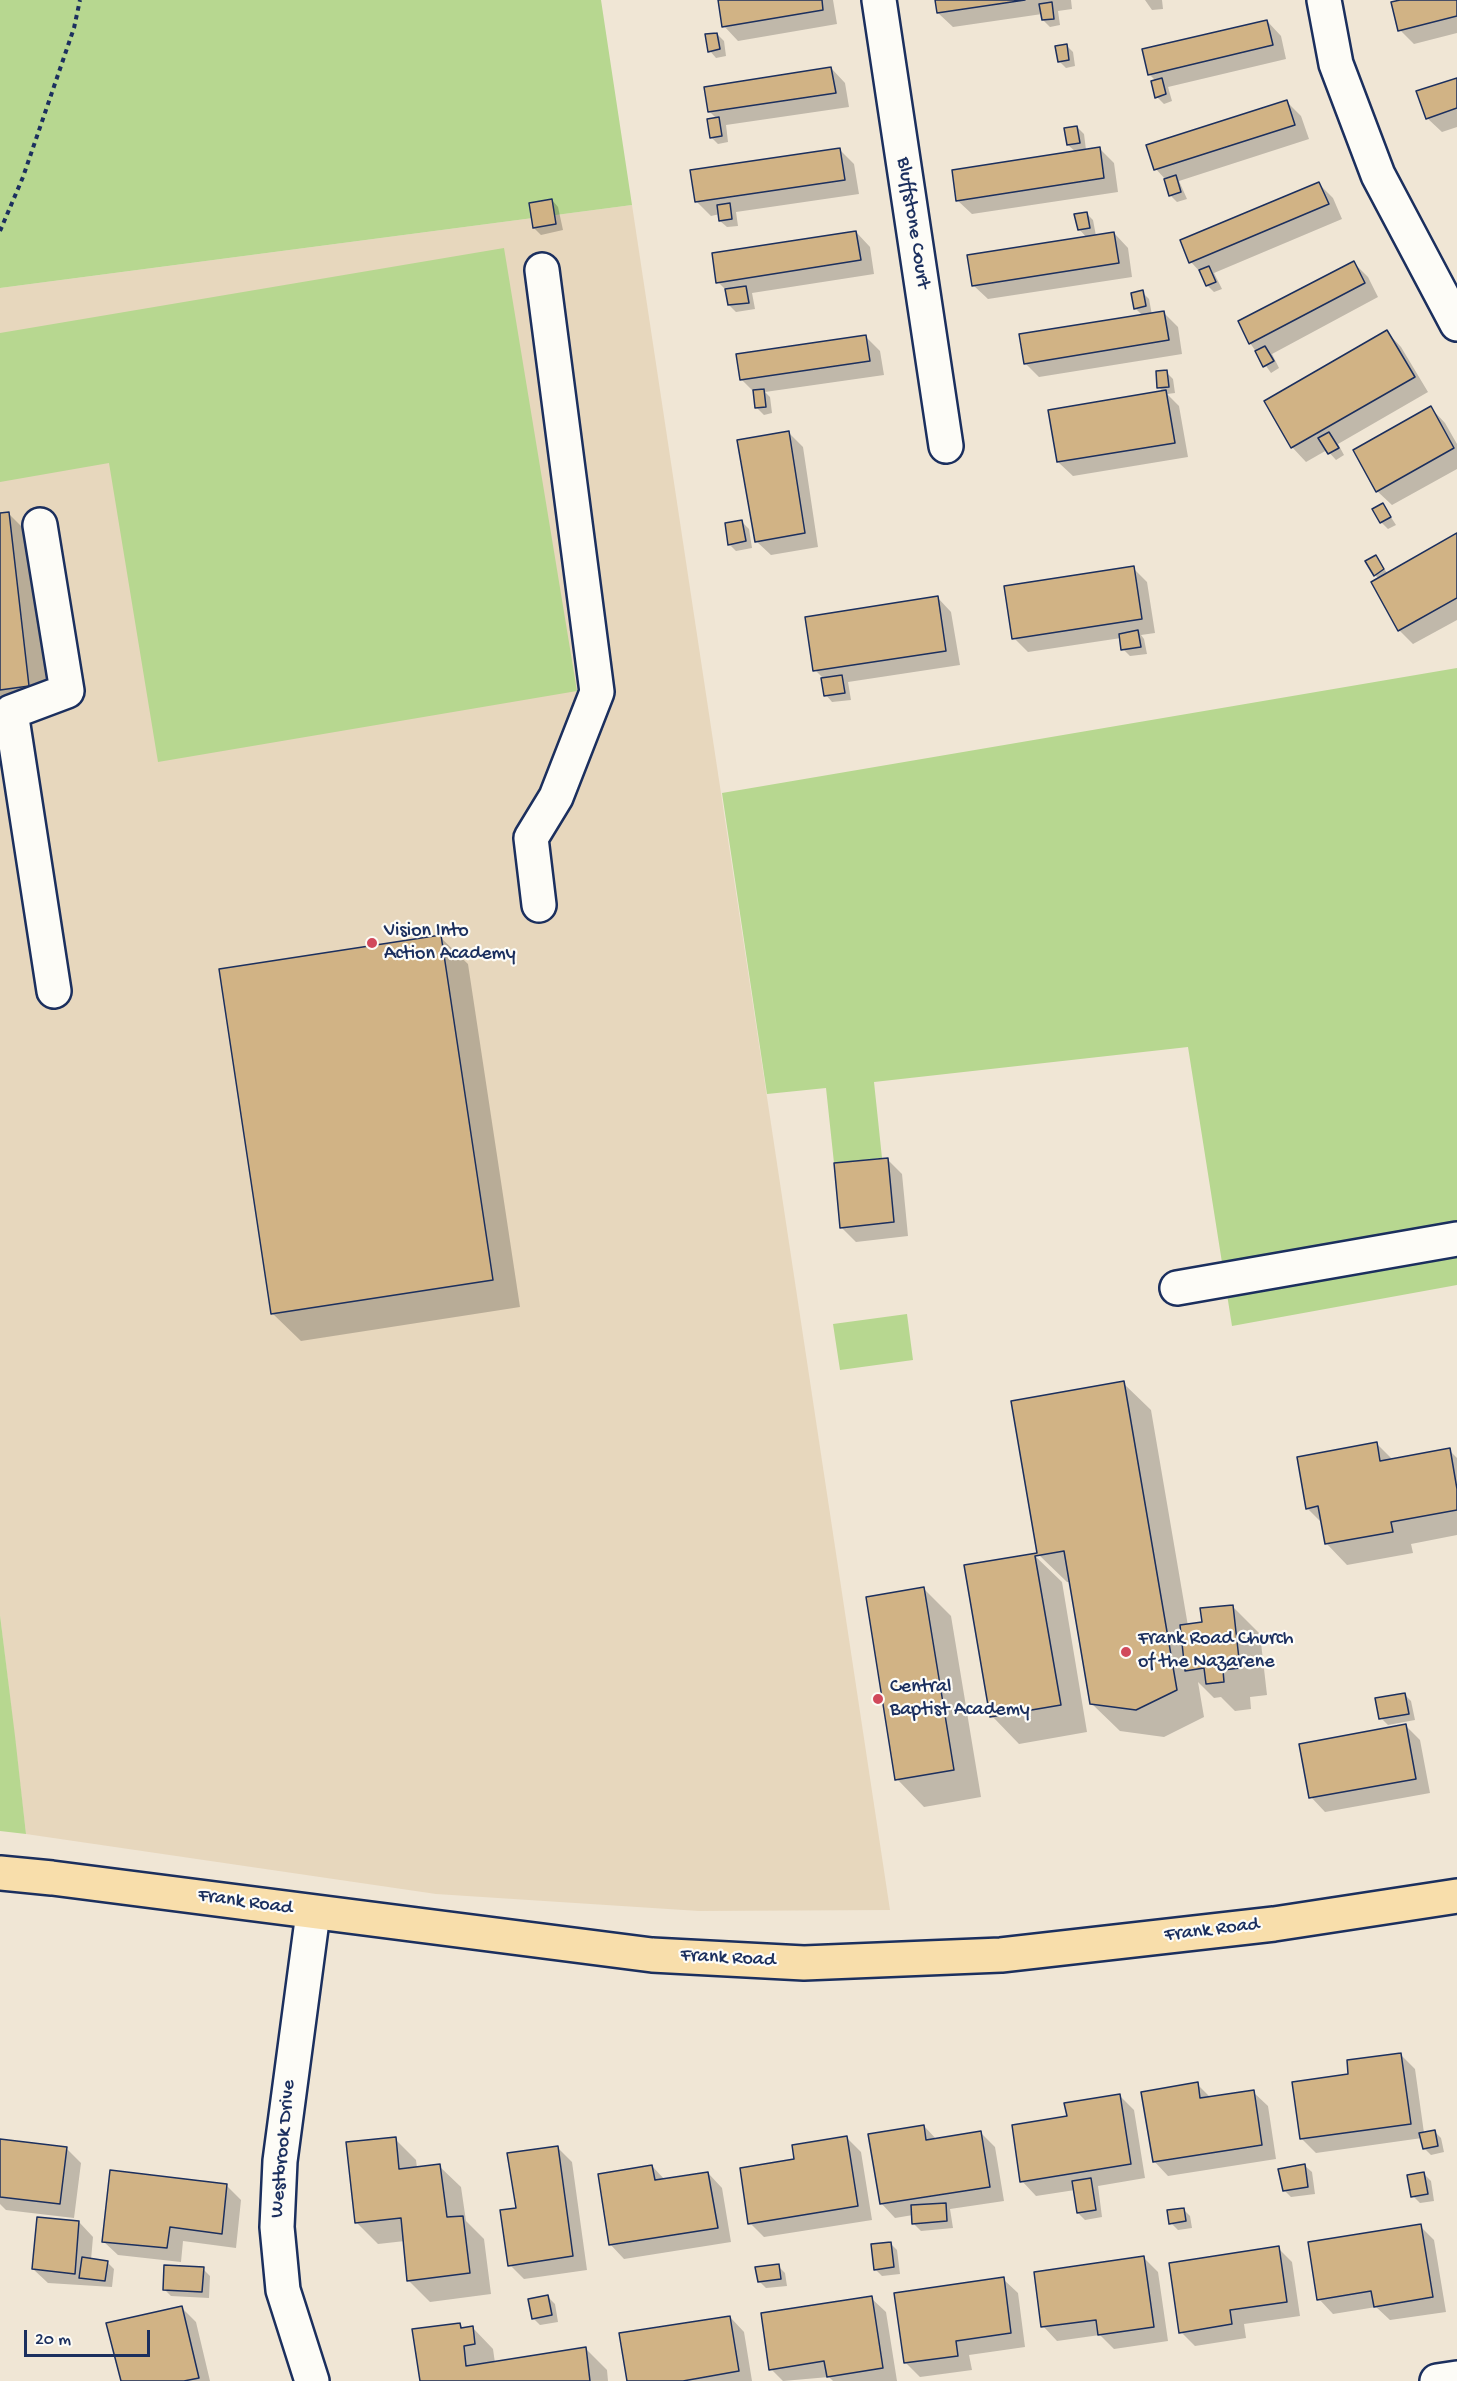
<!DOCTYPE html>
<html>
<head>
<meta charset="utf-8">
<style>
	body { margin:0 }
	#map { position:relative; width:1457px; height:2381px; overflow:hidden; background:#f0e6d5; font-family:"Gochi Hand",sans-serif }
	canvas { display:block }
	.scale { position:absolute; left:24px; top:2330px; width:126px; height:27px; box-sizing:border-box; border:3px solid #1b2f5e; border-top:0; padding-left:8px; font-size:18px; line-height:21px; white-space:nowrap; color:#1b2f5e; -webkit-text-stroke:4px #fdfcf7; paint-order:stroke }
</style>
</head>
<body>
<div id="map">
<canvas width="1457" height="2381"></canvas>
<div class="scale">20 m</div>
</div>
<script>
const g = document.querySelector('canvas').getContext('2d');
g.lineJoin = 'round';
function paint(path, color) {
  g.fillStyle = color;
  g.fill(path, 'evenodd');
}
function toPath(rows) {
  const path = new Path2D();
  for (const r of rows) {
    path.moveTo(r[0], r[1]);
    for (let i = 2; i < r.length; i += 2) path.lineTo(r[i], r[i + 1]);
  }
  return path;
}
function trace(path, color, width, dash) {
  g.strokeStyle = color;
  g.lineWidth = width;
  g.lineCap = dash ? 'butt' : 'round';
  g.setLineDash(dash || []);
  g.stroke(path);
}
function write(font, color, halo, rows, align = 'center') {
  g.font = font + ' "Gochi Hand",sans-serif';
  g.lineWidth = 4.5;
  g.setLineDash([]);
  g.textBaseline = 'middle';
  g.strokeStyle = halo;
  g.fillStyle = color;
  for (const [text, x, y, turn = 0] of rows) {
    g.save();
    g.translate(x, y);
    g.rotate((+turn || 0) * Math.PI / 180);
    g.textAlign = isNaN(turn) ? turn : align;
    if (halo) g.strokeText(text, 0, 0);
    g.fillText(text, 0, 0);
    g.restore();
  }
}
paint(toPath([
	[632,205,890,1910,699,1911,436,1894,26,1834,0,1615,0,288]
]), '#e7d7bd');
paint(toPath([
	[0,0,601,0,632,205,0,288],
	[504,248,577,691,158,762,109,463,0,482,0,333],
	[1457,668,1457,1285,1232,1326,1188,1047,874,1082,882,1158,834,1163,826,1088,767,1094,722,793],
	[907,1314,913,1360,840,1370,833,1324],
	[0,1615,15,1736,26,1834,0,1831]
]), '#b7d790');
paint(toPath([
	[720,0,833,0,837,24,738,41,724,26],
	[936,0,1071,0,1072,9,1058,11,1060,25,1050,27,1043,20,1042,14,953,27,938,13],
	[1145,0,1162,0,1163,9,1152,10],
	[1406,0,1457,0,1457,33,1414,44,1400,30],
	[1267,21,1281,36,1286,59,1168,87,1172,101,1164,104,1157,97,1156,81,1149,74],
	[717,34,724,41,726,56,716,58,710,51],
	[1066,45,1073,52,1075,66,1066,68,1059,61],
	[831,68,845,83,849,107,726,125,728,142,718,144,711,137,717,119,709,111],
	[1457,79,1457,127,1442,132,1427,118],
	[1287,102,1301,116,1309,139,1179,181,1187,199,1177,202,1170,195,1165,179,1156,169],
	[1077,127,1084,134,1086,150,1099,148,1114,163,1118,192,972,214,957,200,1076,152,1068,145],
	[839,149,854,164,859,194,736,212,738,226,727,227,720,221,720,214,711,216,696,201],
	[1318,183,1333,198,1342,219,1214,273,1222,289,1214,292,1207,285,1201,273,1191,262],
	[552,200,558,207,563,230,541,235,534,228],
	[1086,213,1093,220,1096,236,1114,233,1128,248,1132,277,988,299,973,285,1087,238,1079,229],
	[856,232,870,247,874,274,752,293,755,309,736,312,729,305,727,291,718,282],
	[1354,263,1368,277,1378,297,1272,354,1279,368,1271,373,1250,343],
	[1142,292,1149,299,1152,315,1164,313,1178,327,1182,354,1039,377,1025,363,1143,316,1135,308],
	[1387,332,1401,347,1428,392,1338,444,1344,455,1336,460,1327,450,1306,462,1292,447],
	[866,337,880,351,884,375,765,392,770,397,772,413,764,415,757,408,755,393,741,379],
	[1166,372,1173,379,1175,393,1167,394,1179,406,1188,457,1073,476,1058,462,1163,392,1159,387],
	[1431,408,1445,423,1457,444,1457,469,1392,505,1377,491],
	[789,433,803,447,818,547,771,555,756,541],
	[1383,505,1396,525,1388,529,1381,522],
	[8,513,30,535,50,707,0,714,0,514],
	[742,522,749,529,752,548,736,551,729,544],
	[1457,535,1457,620,1413,644,1399,630,1379,579,1375,575,1375,557,1388,574],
	[1133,568,1147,582,1155,633,1141,635,1144,639,1147,654,1130,656,1123,649,1121,638,1028,652,1014,638],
	[937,597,951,612,960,665,848,682,851,700,832,702,826,695,823,678,815,670],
	[440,937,468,964,520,1307,301,1341,273,1314],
	[887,1159,902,1174,908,1236,856,1242,842,1228],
	[1123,1383,1151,1410,1188,1626,1204,1624,1232,1606,1260,1634,1267,1695,1250,1697,1251,1709,1235,1711,1221,1697,1214,1698,1198,1682,1204,1717,1164,1737,1120,1731,1092,1704,1070,1582,1067,1582,1039,1555],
	[1376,1443,1393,1460,1449,1450,1457,1458,1457,1535,1411,1544,1413,1553,1347,1565,1326,1543,1322,1523,1307,1508],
	[1034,1555,1062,1582,1087,1732,1019,1744,992,1716],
	[924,1589,951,1616,981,1797,924,1807,897,1779],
	[1404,1694,1411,1701,1415,1720,1388,1725,1381,1718],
	[1406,1726,1420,1740,1430,1793,1325,1812,1311,1797],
	[1401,2055,1415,2069,1424,2133,1434,2131,1441,2138,1444,2152,1431,2155,1424,2148,1422,2138,1316,2153,1301,2138,1350,2075],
	[1197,2084,1211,2098,1253,2092,1268,2106,1276,2159,1168,2176,1154,2161],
	[1120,2096,1134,2110,1145,2178,1098,2186,1102,2217,1085,2220,1078,2213,1075,2190,1036,2196,1022,2181,1068,2118],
	[924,2126,937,2140,981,2133,995,2147,1004,2201,950,2209,953,2228,921,2231,914,2224,913,2215,895,2218,881,2203],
	[847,2138,861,2152,872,2220,764,2237,750,2223,796,2160],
	[395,2139,416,2160,417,2168,439,2166,461,2187,466,2221,484,2239,491,2294,430,2302,409,2281,405,2241,378,2244,356,2222],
	[0,2141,67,2149,81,2163,74,2218,6,2210,0,2204],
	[558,2148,572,2162,587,2270,524,2279,510,2265,517,2210],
	[652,2166,665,2180,708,2173,722,2188,731,2242,624,2259,610,2244],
	[1305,2166,1312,2172,1315,2194,1291,2197,1284,2190],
	[1424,2174,1431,2181,1434,2201,1420,2203,1413,2196],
	[226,2185,241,2200,236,2248,183,2241,181,2262,118,2255,103,2241],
	[1183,2209,1190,2216,1192,2228,1178,2230,1171,2223],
	[79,2222,93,2237,91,2260,107,2262,114,2269,112,2287,48,2283,33,2269],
	[1420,2226,1434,2240,1446,2312,1390,2320,1376,2307,1333,2314,1319,2299],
	[890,2243,897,2250,900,2274,882,2276,875,2269],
	[1278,2248,1292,2262,1300,2316,1244,2324,1246,2338,1195,2346,1181,2332],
	[1144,2258,1158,2272,1168,2341,1114,2349,1100,2335,1057,2341,1043,2326],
	[778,2266,785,2273,787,2286,766,2288,759,2281],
	[203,2269,210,2276,209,2298,171,2296,164,2289],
	[1003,2279,1018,2293,1025,2347,969,2355,972,2370,920,2377,905,2362],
	[548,2297,555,2304,558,2322,540,2325,533,2318],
	[871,2298,886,2312,897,2381,833,2381,829,2377,783,2381,771,2369],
	[182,2308,196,2322,210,2381,122,2381],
	[730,2317,744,2332,752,2381,628,2381],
	[460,2325,464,2329,472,2327,493,2349,495,2363,586,2349,607,2370,608,2381,422,2381]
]), '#0003');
const building = toPath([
	[822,0,823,10,722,27,718,0,822,0],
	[935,0,1025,0,937,13,935,0],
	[1400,0,1457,0,1457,16,1398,31,1391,2,1400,0],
	[1052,2,1054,19,1042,20,1039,4,1052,2],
	[1267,20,1273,45,1148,75,1142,49,1267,20],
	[717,33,720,49,708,52,705,34,717,33],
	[1067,44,1069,60,1058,62,1055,46,1067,44],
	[831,67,836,93,708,112,704,87,831,67],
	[1162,78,1166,94,1155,98,1151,81,1162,78],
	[1457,78,1457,108,1426,119,1416,91,1457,78],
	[1287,100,1295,125,1154,170,1146,145,1287,100],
	[719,117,722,136,710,138,707,119,719,117],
	[1077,126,1080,143,1067,145,1064,128,1077,126],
	[1100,147,1104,178,956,201,952,170,1100,147],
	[840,148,845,180,695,202,690,170,840,148],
	[1176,175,1181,192,1169,196,1164,179,1176,175],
	[1319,182,1329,204,1189,263,1180,240,1319,182],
	[552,199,556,224,533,228,529,203,552,199],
	[730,203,732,219,719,221,717,205,730,203],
	[1087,212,1090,228,1078,230,1074,214,1087,212],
	[856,231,861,260,716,283,712,253,856,231],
	[1114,232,1119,263,972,286,967,255,1114,232],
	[1354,261,1365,283,1249,344,1238,321,1354,261],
	[1209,266,1216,282,1206,286,1199,270,1209,266],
	[746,286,749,303,728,305,725,289,746,286],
	[1143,290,1146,306,1134,309,1131,293,1143,290],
	[1164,311,1169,340,1024,364,1019,334,1164,311],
	[1387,330,1415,377,1291,448,1264,401,1387,330],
	[866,335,870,361,740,380,736,354,866,335],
	[1265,346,1274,361,1263,367,1255,351,1265,346],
	[1167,370,1169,387,1157,388,1156,371,1167,370],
	[764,389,766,407,755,408,753,390,764,389],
	[1166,390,1175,443,1057,462,1048,410,1166,390],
	[1431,406,1454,448,1376,492,1353,450,1431,406],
	[789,431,805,533,755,542,737,440,789,431],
	[1329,432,1339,448,1328,454,1318,438,1329,432],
	[1383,503,1391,517,1380,523,1372,509,1383,503],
	[9,512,29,686,0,690,0,513,9,512],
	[742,520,746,541,728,545,725,523,742,520],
	[1457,533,1457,598,1398,631,1371,582,1457,533],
	[1376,555,1384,569,1374,576,1365,561,1376,555],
	[1134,566,1142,619,1012,639,1004,586,1134,566],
	[938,596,946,651,813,671,805,617,938,596],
	[1138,630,1141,647,1121,650,1119,634,1138,630],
	[842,675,845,693,824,696,821,678,842,675],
	[441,935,493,1280,271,1314,219,969,441,935],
	[888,1158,894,1222,840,1228,834,1163,888,1158],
	[1124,1381,1177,1690,1136,1710,1090,1704,1064,1551,1035,1556,1061,1705,990,1717,964,1565,1037,1553,1011,1401,1124,1381],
	[1377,1442,1380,1461,1450,1448,1457,1489,1457,1510,1391,1522,1393,1532,1325,1544,1318,1506,1306,1509,1297,1457,1377,1442],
	[924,1587,954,1770,895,1780,866,1597,924,1587],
	[1233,1605,1240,1668,1223,1670,1224,1682,1206,1684,1204,1668,1185,1671,1180,1625,1202,1622,1200,1608,1233,1605],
	[1405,1693,1409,1714,1379,1719,1375,1698,1405,1693],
	[1406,1724,1416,1779,1309,1798,1299,1744,1406,1724],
	[1401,2053,1411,2124,1300,2139,1292,2082,1348,2074,1347,2060,1401,2053],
	[1198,2082,1200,2098,1254,2090,1262,2145,1153,2162,1141,2092,1198,2082],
	[1120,2094,1131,2164,1020,2182,1012,2125,1067,2116,1064,2103,1120,2094],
	[924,2125,926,2140,981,2131,990,2187,880,2204,868,2134,924,2125],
	[1435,2130,1438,2146,1423,2149,1419,2133,1435,2130],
	[847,2136,858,2206,748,2224,740,2168,794,2159,792,2145,847,2136],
	[396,2137,399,2169,440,2164,447,2217,463,2216,470,2273,407,2281,401,2218,355,2223,346,2142,396,2137],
	[0,2139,67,2147,60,2204,0,2197,0,2139],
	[558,2146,573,2256,508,2266,500,2210,516,2208,507,2153,558,2146],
	[1305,2164,1308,2187,1283,2191,1278,2169,1305,2164],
	[652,2165,655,2180,708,2172,718,2228,609,2245,598,2174,652,2165],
	[110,2170,227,2184,222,2234,170,2227,167,2248,102,2242,110,2170],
	[1424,2172,1428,2194,1411,2197,1407,2175,1424,2172],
	[1091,2178,1096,2210,1077,2213,1072,2181,1091,2178],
	[946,2203,947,2221,912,2224,911,2205,946,2203],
	[1184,2208,1186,2221,1169,2224,1167,2210,1184,2208],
	[37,2217,79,2221,75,2274,32,2269,37,2217],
	[1421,2224,1433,2297,1374,2307,1371,2291,1317,2300,1308,2242,1421,2224],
	[891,2242,894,2267,874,2270,871,2244,891,2242],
	[1279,2246,1287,2302,1230,2310,1232,2324,1179,2333,1169,2263,1279,2246],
	[1144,2256,1154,2327,1098,2335,1096,2320,1041,2327,1034,2272,1144,2256],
	[82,2257,108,2261,105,2281,79,2278,82,2257],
	[779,2264,781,2279,758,2282,755,2267,779,2264],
	[164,2265,204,2267,202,2292,163,2290,164,2265],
	[1004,2277,1011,2333,956,2341,958,2356,904,2363,894,2293,1004,2277],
	[548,2295,552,2315,532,2319,528,2299,548,2295],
	[872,2296,883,2368,827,2377,824,2361,769,2370,761,2313,872,2296],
	[182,2306,199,2378,184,2381,121,2381,106,2323,182,2306],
	[730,2316,739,2371,683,2381,627,2381,619,2333,730,2316],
	[460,2323,461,2328,473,2326,475,2344,464,2346,466,2366,586,2347,590,2381,420,2381,412,2329,460,2323]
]);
paint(building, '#d1b385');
trace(building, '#1b2f5e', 1.5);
const minor = toPath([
	[879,0,946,446],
	[1324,0,1336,64,1378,175,1457,324],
	[40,525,67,691,11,712,54,991],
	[539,905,531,838,556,797,597,692,542,270],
	[1177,1288,1457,1239],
	[312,2381,283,2290,277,2227,280,2161,313,1913],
	[1437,2381,1457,2378]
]);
const major = toPath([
	[0,1873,52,1878,652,1955,804,1963,1001,1955,1274,1924,1457,1896]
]);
trace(minor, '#1b2f5e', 38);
trace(major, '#1b2f5e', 38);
trace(toPath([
	[0,231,23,177,74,28,80,0]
]), '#1b2f5e', 4, [4.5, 4.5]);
trace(minor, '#fdfcf7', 33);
trace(major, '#f8deab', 33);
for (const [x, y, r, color] of [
	[372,943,6,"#d1495b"],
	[1126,1652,6,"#d1495b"],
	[878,1699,6,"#d1495b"]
]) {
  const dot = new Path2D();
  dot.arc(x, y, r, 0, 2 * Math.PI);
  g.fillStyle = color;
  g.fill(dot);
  trace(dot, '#fdfcf7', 2);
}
write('20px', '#1b2f5e', '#fdfcf7', [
	["Bluffstone Court",912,223,81],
	["Frank Road",245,1903,8],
	["Frank Road",1212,1931,-7],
	["Frank Road",728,1959,3],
	["Westbrook Drive",284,2149,-85]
]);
write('20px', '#1b2f5e', '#fdfcf7', [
	["Vision Into",384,932],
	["Action Academy",384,955],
	["Frank Road Church",1138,1640],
	["of the Nazarene",1138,1663],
	["Central",890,1688],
	["Baptist Academy",890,1711]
], 'left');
</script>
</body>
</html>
